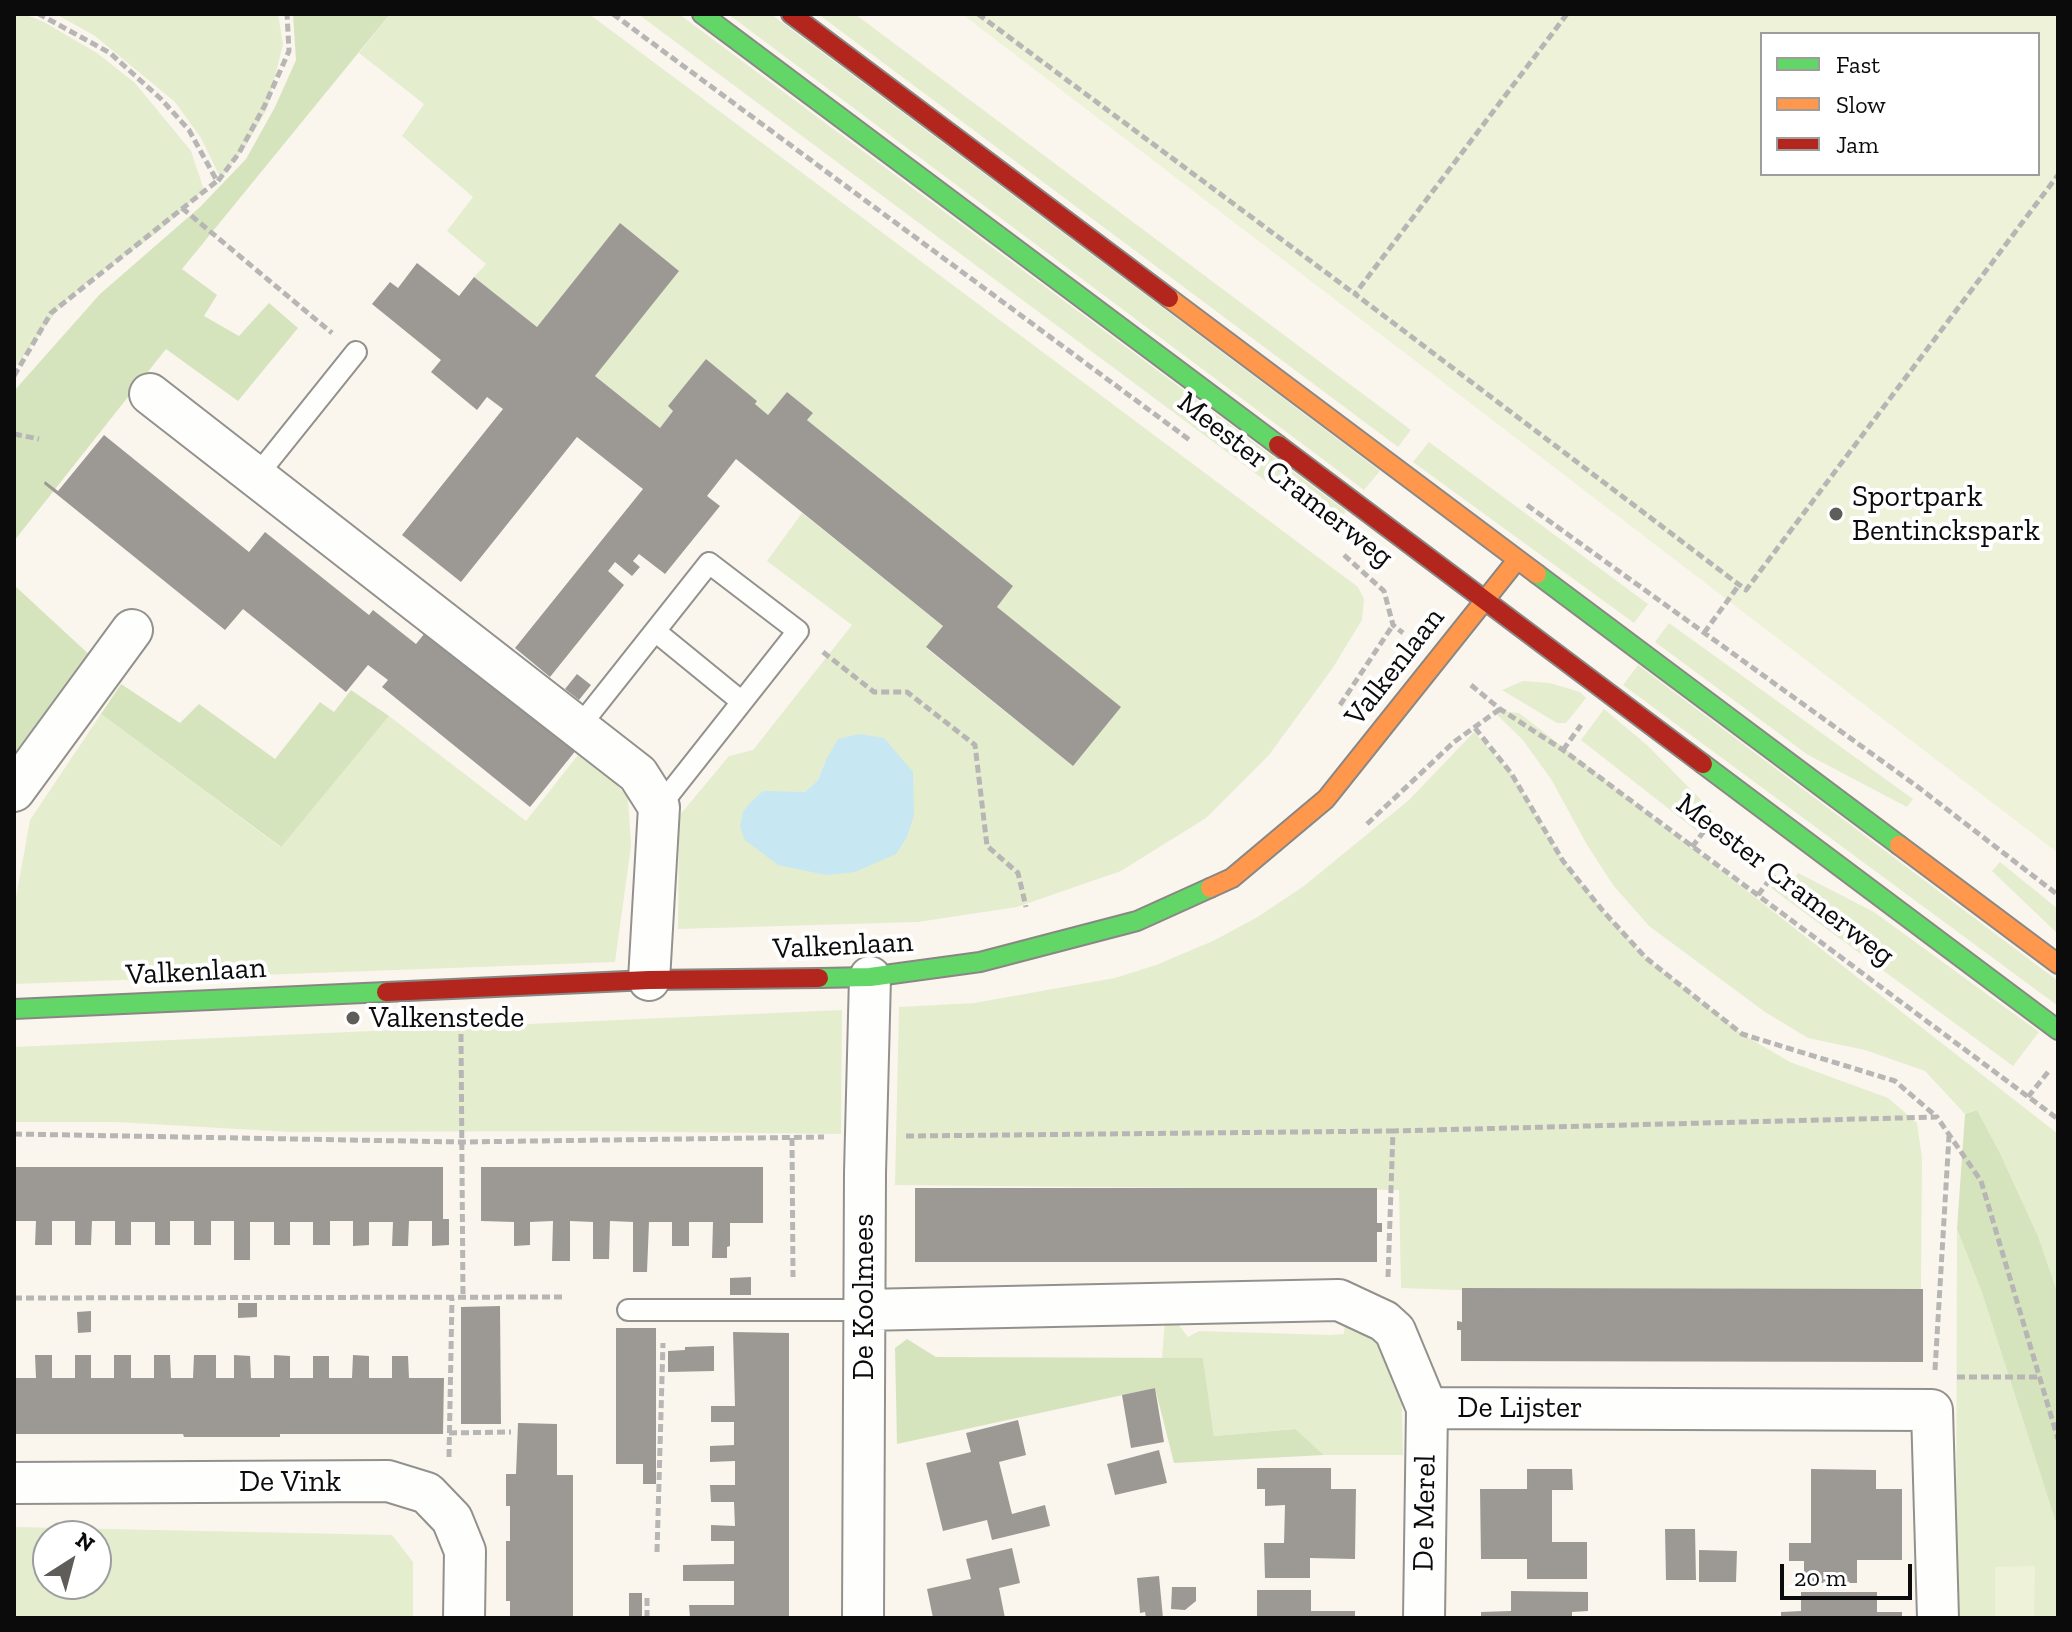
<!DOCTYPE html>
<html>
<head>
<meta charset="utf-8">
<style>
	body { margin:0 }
	#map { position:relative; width:2072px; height:1632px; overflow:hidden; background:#faf6ee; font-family:"Zilla Slab",serif }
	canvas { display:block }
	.frame { position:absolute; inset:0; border:16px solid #0b0b0b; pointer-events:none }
	.legend { position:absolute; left:1760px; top:32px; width:280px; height:144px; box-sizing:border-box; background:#fff; border:2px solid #9d9d9d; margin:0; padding:10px 14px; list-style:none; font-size:24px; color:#0b0b0b }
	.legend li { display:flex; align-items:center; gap:16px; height:40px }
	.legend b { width:40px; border:2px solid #9d9d9d }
	.north { position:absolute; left:32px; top:1520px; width:80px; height:80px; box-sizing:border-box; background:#fff; border:2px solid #9d9d9d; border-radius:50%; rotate:36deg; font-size:22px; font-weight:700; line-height:32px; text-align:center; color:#0b0b0b }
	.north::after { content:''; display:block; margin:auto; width:28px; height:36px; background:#5f5d5a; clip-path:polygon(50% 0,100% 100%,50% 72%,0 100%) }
	.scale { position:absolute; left:1780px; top:1564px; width:132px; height:36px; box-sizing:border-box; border:4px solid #0b0b0b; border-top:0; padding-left:10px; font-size:24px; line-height:28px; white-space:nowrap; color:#0b0b0b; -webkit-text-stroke:6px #fff; paint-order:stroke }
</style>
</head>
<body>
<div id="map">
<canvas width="2072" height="1632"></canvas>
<div class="frame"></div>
<ul class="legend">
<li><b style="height:10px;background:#63d668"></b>Fast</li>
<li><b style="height:10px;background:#ff974d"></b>Slow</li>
<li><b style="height:10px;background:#b3261e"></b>Jam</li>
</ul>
<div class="north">N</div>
<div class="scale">20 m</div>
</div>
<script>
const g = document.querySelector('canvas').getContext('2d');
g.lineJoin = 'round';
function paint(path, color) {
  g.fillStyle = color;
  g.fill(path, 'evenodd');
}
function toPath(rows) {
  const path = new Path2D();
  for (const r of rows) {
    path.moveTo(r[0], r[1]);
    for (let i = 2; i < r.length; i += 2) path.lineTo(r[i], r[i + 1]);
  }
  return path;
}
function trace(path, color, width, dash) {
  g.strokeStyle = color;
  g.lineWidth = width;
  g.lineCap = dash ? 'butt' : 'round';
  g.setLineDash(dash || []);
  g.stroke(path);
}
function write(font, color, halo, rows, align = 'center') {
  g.font = font + ' "Zilla Slab",serif';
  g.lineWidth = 8;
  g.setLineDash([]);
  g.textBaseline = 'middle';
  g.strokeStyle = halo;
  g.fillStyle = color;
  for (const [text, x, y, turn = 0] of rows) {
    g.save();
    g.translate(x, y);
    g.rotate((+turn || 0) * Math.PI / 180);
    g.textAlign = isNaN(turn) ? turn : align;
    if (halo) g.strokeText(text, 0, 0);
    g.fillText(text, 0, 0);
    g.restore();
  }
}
paint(toPath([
	[14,14,24,14,44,22,97,53,135,83,191,151,204,190,157,233,93,278,62,304,14,369],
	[56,14,278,14,283,44,267,109,247,144,221,179,201,138,175,102,95,36],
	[390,14,589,14,1358,587,1364,599,1362,620,1332,669,1269,755,1206,818,1121,871,1017,907,918,922,678,929,679,816,729,756,753,750,852,625,767,561,802,513,943,626,926,648,1073,766,997,607,1013,586,807,420,813,413,787,392,768,415,755,404,757,401,706,359,668,406,673,411,660,428,595,376,620,224,537,327,474,277,486,264,447,231,473,197,402,136,424,104,359,53],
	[826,760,800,871,787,793,805,792,818,780],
	[638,14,679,14,1346,511,1333,531],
	[728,14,771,14,1380,471,1364,490],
	[818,14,855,14,1411,430,1398,447],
	[1429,442,1648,604,1634,623,1413,462],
	[1669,623,1913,799,1907,807,1808,755,1655,642],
	[1638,665,2058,981,2058,1006,1623,685],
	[1523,681,1550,683,1580,692,1586,698,1566,723,1557,723,1502,690],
	[1604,709,1647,745,1712,811,1697,831,1581,740],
	[1492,710,1519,713,1541,730,2058,1134,2058,1294,2038,1236,2000,1153,1977,1110,1965,1114,1925,1071,1865,1050,1808,1038,1765,1012,1649,926,1613,885,1586,843,1551,779,1522,739],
	[101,714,280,847,389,716,526,821,582,750,628,797,631,846,615,962,14,984,15,903,30,820],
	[1474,732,1511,773,1563,861,1603,911,1646,958,1742,1034,1790,1062,1888,1098,1917,1123,1922,1158,1921,1290,1484,1291,1401,1288,1399,1190,895,1185,899,1007,974,1003,1115,978,1156,965,1213,941,1256,918,1304,886,1409,800],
	[2000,862,2058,909,2058,934,1992,871],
	[1798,873,1874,912,2039,1032,2013,1066,1771,888,1777,880,1789,885],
	[842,1010,841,1134,590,1131,290,1132,115,1122,14,1122,14,1047],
	[1957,1229,1982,1293,2058,1529,2058,1618,1956,1618],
	[1165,1320,1175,1320,1188,1337,1199,1331,1330,1335,1344,1334,1345,1320,1364,1325,1401,1366,1403,1455,1324,1455,1294,1429,1214,1436,1203,1358,1162,1358],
	[14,1527,392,1535,413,1562,413,1618,14,1618],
	[48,1536,96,1536,96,1584,48,1584]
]), '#e5edcf');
paint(toPath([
	[293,14,390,14,182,269,217,295,204,316,239,336,269,303,298,328,238,401,166,349,14,541,14,391,100,294,200,207,246,159,275,107,296,60],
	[14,585,93,658,14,757],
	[121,684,180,723,199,704,275,759,320,702,334,712,351,690,389,716,281,847,101,714],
	[1977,1110,2000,1153,2038,1236,2058,1294,2058,1529,1982,1293,1957,1229,1965,1114],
	[907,1339,936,1357,1203,1358,1214,1436,1295,1429,1324,1455,1174,1463,1155,1388,897,1444,895,1348]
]), '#d6e4be');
paint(toPath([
	[962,14,2058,14,2058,853],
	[2038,34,2038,174,1762,174,1762,34],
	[2035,1566,2034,1618,1995,1618,1995,1567]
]), '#eef2d9');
paint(toPath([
	[860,734,884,738,913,772,914,815,907,837,896,854,855,872,826,875,778,865,745,840,740,827,743,812,749,804,763,791,805,792,818,780,826,760,838,739]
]), '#c7e7f2');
paint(toPath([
	[620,223,679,271,595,376,660,428,673,411,668,406,706,359,757,401,755,404,768,415,787,392,813,413,807,420,1013,586,997,607,1121,707,1073,766,926,647,943,626,736,459,707,496,720,506,665,574,639,554,633,561,640,567,632,576,615,562,608,571,624,585,550,677,515,648,643,489,577,437,461,582,402,535,503,409,487,397,477,410,431,372,441,360,372,304,390,282,398,288,417,263,459,296,474,277,537,327],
	[104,435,249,552,265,532,369,615,373,610,416,644,428,629,577,749,530,807,382,687,388,680,368,665,346,692,243,609,225,630,44,484,45,481,58,491],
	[577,674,591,685,579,700,565,689],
	[14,1167,443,1167,443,1219,449,1219,449,1245,432,1246,432,1221,409,1221,408,1246,392,1246,393,1222,369,1222,369,1245,353,1246,353,1221,330,1221,330,1245,313,1245,313,1222,290,1222,290,1245,274,1245,274,1222,250,1222,250,1260,234,1260,234,1221,211,1221,211,1245,194,1245,194,1221,170,1221,170,1245,155,1245,155,1222,131,1222,131,1245,115,1245,115,1221,92,1221,91,1245,75,1245,75,1221,52,1221,52,1245,35,1245,36,1221,14,1221],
	[481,1167,763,1167,763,1223,730,1223,730,1246,727,1247,727,1258,712,1258,713,1222,689,1222,689,1246,672,1246,672,1222,649,1222,647,1272,633,1272,633,1222,610,1221,609,1259,593,1259,593,1222,570,1221,570,1261,552,1261,553,1221,530,1222,530,1245,514,1246,514,1222,481,1221],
	[915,1188,1377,1188,1377,1223,1382,1223,1382,1232,1377,1232,1377,1262,915,1262],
	[751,1277,751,1295,730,1295,730,1278],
	[1462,1288,1923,1289,1923,1362,1461,1361,1461,1330,1457,1330,1457,1321,1462,1322],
	[238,1303,257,1303,257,1317,238,1318],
	[500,1306,501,1424,461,1424,461,1307],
	[91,1311,91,1332,78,1333,77,1312],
	[616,1328,656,1328,656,1484,643,1484,643,1464,616,1464],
	[733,1332,789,1333,789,1618,690,1618,689,1605,734,1605,734,1581,683,1581,683,1565,734,1564,734,1541,711,1541,711,1525,735,1526,734,1502,711,1502,710,1485,735,1485,735,1461,710,1462,710,1446,734,1445,734,1422,711,1422,711,1406,735,1406],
	[714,1346,714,1371,668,1372,668,1351,685,1350,685,1347],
	[35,1355,52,1355,52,1378,75,1378,75,1355,91,1355,91,1378,114,1378,114,1355,131,1355,131,1378,154,1378,154,1355,170,1355,171,1378,193,1378,194,1355,216,1355,216,1378,234,1378,234,1355,250,1356,251,1378,274,1378,274,1355,290,1356,290,1378,313,1378,313,1356,329,1356,329,1378,352,1378,353,1355,369,1356,369,1378,392,1378,392,1356,408,1356,409,1378,444,1378,443,1434,280,1434,280,1437,184,1437,183,1434,14,1434,14,1378,36,1378],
	[1155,1388,1164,1442,1131,1448,1122,1395],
	[1018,1420,1026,1455,999,1462,1012,1514,1045,1505,1050,1526,992,1540,987,1520,943,1531,926,1463,971,1452,966,1433],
	[518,1423,557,1424,557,1475,573,1475,573,1618,510,1618,510,1601,506,1601,506,1541,510,1541,510,1506,506,1506,506,1474,516,1474],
	[1159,1450,1167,1483,1115,1495,1107,1464],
	[1257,1468,1331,1468,1331,1489,1356,1489,1355,1559,1310,1558,1310,1578,1265,1578,1264,1543,1284,1543,1285,1505,1265,1506,1265,1489,1257,1489],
	[1527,1469,1572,1469,1573,1490,1552,1490,1552,1542,1587,1542,1587,1579,1527,1579,1527,1559,1481,1559,1480,1489,1527,1489],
	[1811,1469,1876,1470,1876,1489,1902,1489,1902,1560,1857,1560,1857,1583,1804,1583,1804,1561,1789,1561,1789,1543,1811,1543],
	[1665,1529,1695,1529,1696,1580,1666,1580],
	[1012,1548,1020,1583,999,1588,1005,1618,933,1618,927,1589,971,1579,966,1559],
	[1699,1550,1737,1551,1736,1582,1699,1582],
	[1159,1576,1163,1618,1146,1618,1145,1612,1140,1613,1137,1578],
	[1172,1587,1196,1587,1196,1601,1185,1610,1171,1609],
	[1257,1590,1311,1590,1311,1611,1355,1611,1355,1618,1257,1618],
	[1511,1591,1588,1592,1588,1611,1572,1612,1572,1618,1481,1618,1481,1612,1511,1611],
	[1801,1592,1877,1592,1877,1612,1902,1612,1902,1618,1781,1618,1781,1612,1801,1611],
	[629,1593,642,1593,642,1618,629,1618]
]), '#9c9995');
const lane = toPath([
	[255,478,356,352],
	[655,631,742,702],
	[579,727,709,563,798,631,659,807],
	[628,1310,863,1310]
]);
const street = toPath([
	[150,394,638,774,659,807,649,980],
	[14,791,132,630],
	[863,1310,1339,1300,1384,1321,1395,1331,1427,1408,1932,1410,1938,1618],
	[14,1483,388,1481,427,1493,452,1519,465,1551,464,1618],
	[863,1618,865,1173,870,977],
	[1424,1618,1427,1408]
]);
const fast = toPath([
	[702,14,1278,445],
	[1537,574,1899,845],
	[1703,764,2058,1030],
	[819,978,870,977,980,962,1137,921,1210,888],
	[14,1009,386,992]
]);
const slow = toPath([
	[1169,298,1537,574],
	[1899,845,2058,964],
	[1210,888,1232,878,1326,799,1517,560]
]);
const jam = toPath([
	[791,14,1169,298],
	[1278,445,1703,764],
	[386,992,649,980,819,978]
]);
trace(lane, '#93918d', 24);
trace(street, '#93918d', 44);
trace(fast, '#898784', 22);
trace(slow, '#898784', 22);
trace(jam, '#898784', 22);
trace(toPath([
	[613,14,1191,441],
	[978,14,1355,294],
	[1567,14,1355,294,1746,590,2058,175],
	[218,181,239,153,265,105,289,51,287,14],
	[182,208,332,333],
	[14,376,51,313,217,181,189,130,161,99,110,53,39,14],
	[14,434,39,439],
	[1527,505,1918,787,2058,895],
	[1344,555,1384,591,1393,625,1403,633],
	[1704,633,1739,585],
	[823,652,874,692,907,692,975,745,987,846,1018,873,1026,907],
	[1471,685,1500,709,1563,750,2058,1119],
	[1340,705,1393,625],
	[1475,728,1511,773,1563,861,1603,911,1646,958,1742,1034,1895,1081,1937,1117],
	[1563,750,1581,725],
	[1367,824,1454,742,1500,709],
	[1692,847,1711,822],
	[1758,895,1774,874],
	[461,1034,463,1298],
	[2028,1097,2048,1072],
	[14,1134,462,1142,824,1137],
	[906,1136,1393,1131],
	[792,1138,793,1277],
	[1388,1277,1393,1131,1937,1117,1981,1181,2058,1439],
	[14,1298,563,1297],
	[1935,1370,1949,1136],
	[1957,1377,2040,1377],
	[449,1433,511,1432],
	[449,1457,452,1298],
	[657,1552,663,1343],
	[647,1618,647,1597]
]), '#b7b6b5', 5, [8, 4]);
trace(lane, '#fefefc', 20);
trace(street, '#fefefc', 40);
trace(fast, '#63d668', 18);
trace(slow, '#ff974d', 18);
trace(jam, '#b3261e', 18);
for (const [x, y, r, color] of [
	[1836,514,8,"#5f5d5a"],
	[353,1018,8,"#5f5d5a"]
]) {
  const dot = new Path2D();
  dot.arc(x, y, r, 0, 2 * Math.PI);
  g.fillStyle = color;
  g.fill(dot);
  trace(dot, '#fff', 3);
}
write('30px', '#0b0b0b', '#fff', [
	["Meester Cramerweg",1285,480,38],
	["Valkenlaan",1395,667,-52],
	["Meester Cramerweg",1785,880,37],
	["Valkenlaan",843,946,-3],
	["Valkenlaan",196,972,-3],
	["De Koolmees",864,1297,-90],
	["De Lijster",1520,1408],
	["De Vink",290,1482],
	["De Merel",1425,1513,-89]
]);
write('30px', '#0b0b0b', '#fff', [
	["Sportpark",1852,497],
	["Bentinckspark",1852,531],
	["Valkenstede",369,1018]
], 'left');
</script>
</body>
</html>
